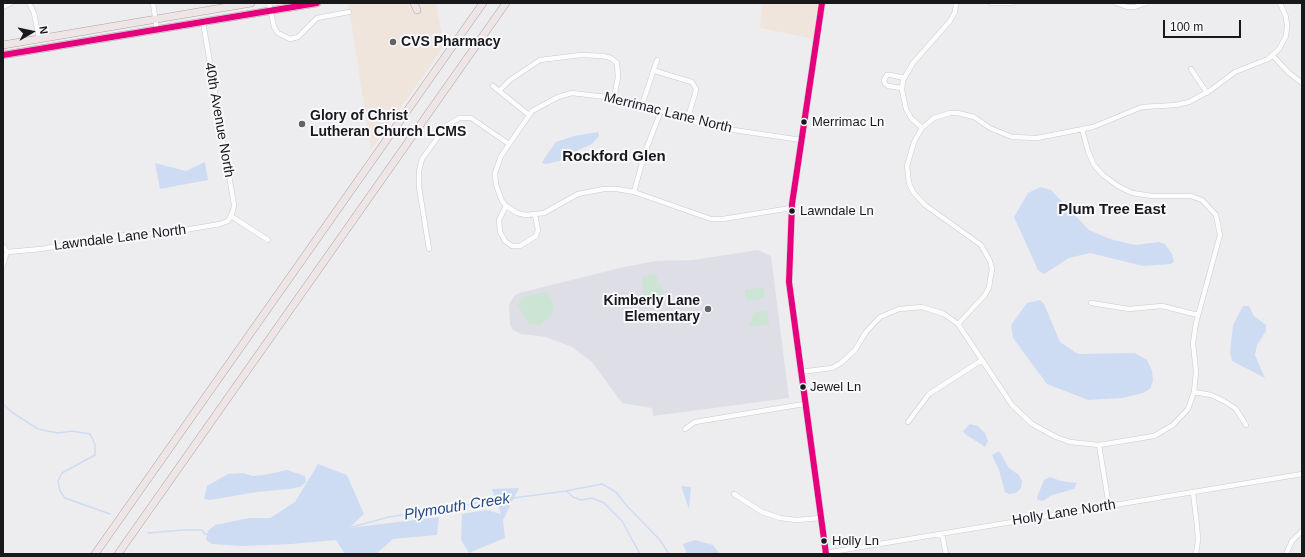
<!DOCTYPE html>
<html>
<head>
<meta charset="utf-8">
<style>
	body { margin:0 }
	#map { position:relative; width:1305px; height:557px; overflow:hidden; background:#ededef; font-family:Arial,sans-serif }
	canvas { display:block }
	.frame { position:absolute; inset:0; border:4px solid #19191b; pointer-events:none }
	.north { position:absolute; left:12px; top:12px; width:40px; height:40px; -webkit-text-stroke:3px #f9f9fd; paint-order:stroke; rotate:81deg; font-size:11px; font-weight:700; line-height:16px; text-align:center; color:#19191b }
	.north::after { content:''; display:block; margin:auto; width:14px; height:18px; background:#19191b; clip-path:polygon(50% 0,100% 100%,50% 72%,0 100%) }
	.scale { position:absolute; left:1163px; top:20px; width:78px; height:18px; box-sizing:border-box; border:2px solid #19191b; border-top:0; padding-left:5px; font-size:12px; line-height:14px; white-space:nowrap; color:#19191b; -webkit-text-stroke:3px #f9f9fd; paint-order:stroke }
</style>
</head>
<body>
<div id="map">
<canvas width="1305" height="557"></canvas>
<div class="frame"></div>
<div class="north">N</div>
<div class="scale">100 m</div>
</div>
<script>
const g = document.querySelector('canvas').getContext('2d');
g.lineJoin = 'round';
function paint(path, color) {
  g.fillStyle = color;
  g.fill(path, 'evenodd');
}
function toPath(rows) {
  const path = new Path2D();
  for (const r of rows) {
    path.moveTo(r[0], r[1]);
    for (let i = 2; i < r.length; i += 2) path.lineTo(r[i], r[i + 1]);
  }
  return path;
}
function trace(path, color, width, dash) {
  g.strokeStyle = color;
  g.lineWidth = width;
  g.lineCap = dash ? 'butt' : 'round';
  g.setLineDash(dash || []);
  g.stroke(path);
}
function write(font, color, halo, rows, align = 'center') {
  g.font = font + ' Arial,sans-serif';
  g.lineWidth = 4;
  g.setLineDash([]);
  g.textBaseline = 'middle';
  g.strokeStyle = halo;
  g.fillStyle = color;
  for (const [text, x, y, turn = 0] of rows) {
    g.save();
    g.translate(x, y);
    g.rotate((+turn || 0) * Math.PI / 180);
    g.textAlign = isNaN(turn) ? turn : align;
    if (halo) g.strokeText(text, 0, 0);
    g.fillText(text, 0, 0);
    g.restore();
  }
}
paint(toPath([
	[348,3,436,3,444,46,371,150],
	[762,3,818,3,814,39,760,28]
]), '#efe5dd');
paint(toPath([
	[758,250,771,256,789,398,653,416,652,408,622,403,592,362,572,347,546,337,521,334,513,330,510,325,509,305,514,296,519,293,624,267,656,261,693,260]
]), '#dedee6');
paint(toPath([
	[656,274,658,285,661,285,665,300,645,302,642,279,644,276],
	[763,287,765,298,747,301,745,290],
	[547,292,554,305,552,315,540,325,529,324,518,306,520,301,525,296],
	[767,310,769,324,750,327,749,324,753,317,753,313],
	[668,313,668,317,661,321,651,323,649,315]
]), '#cce4d4');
paint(toPath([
	[598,132,599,136,592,144,570,154,560,161,546,164,542,163,545,157,556,142,574,136],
	[205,162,208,180,160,189,155,163,186,171],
	[1040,187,1051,190,1089,230,1110,239,1135,245,1159,242,1165,244,1172,254,1174,262,1171,264,1143,266,1090,253,1069,258,1044,274,1038,270,1014,217,1028,193],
	[1040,300,1044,304,1060,342,1078,354,1135,353,1147,360,1152,370,1153,381,1150,389,1143,393,1123,398,1088,400,1047,384,1013,338,1011,325,1027,303],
	[1243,306,1249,306,1254,316,1266,325,1266,331,1257,345,1255,355,1265,378,1232,361,1230,353,1233,325],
	[970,424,978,426,985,433,988,441,985,447,965,434,963,431],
	[999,451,1009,468,1019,475,1022,481,1021,488,1016,493,1009,494,1005,492,999,470,992,455],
	[318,464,347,475,364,514,349,528,439,517,437,535,393,539,376,554,345,554,336,540,292,544,242,546,212,544,206,540,208,531,215,525,249,518,270,518,295,502],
	[287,470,305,476,306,482,300,487,289,489,257,492,210,500,204,499,207,486,228,474,243,473,253,476,264,475],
	[1050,477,1061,481,1077,483,1074,489,1052,495,1043,501,1038,500,1037,497,1044,480],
	[681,486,691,487,689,509],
	[519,488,503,520,505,538,469,553,461,540,462,514,487,510,501,514,492,489],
	[695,540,713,545,720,554,687,554,683,544]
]), '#cedcf3');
trace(toPath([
	[3,404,13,413,38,429,58,433,72,431,90,434,95,444,95,455,62,473,58,481,60,491,65,498,110,514],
	[566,491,573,497,581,500,592,498,604,503,622,521,640,554],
	[513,498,566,491,602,484,616,492,626,505,660,540,669,554],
	[348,528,389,517,497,500],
	[148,533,183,530,202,530,205,534,209,534]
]), '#cedcf3', 1.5);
const street = toPath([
	[29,3,34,13,39,39],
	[153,3,157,30],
	[269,3,274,27,278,33,290,39,298,37,317,18,349,12],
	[991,3,1012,3],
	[1116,3,1127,7,1135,7,1146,3],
	[3,7,11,3],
	[1273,56,1289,73,1302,83],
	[1191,69,1207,93],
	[655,71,692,82,696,89,695,94,687,120],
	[493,86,529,115],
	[902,88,888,86,885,84,884,80,887,75,891,75,904,78],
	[499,91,510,80,540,60,581,55,603,56,611,58,617,63,618,77,614,98],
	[642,105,657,60],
	[922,128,911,118,906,109,902,90,903,80,913,63,950,21,955,12,956,3],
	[634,192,645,152,661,111],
	[506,206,499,220,500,232,505,241,512,246,520,246,536,236,538,230,535,215],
	[791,208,723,219,711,219,634,192,617,189,604,189,578,194,544,213,526,215,517,213,506,206,502,201,496,185,495,173,501,156,532,111,558,97,572,93,623,99,707,126,801,140],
	[231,216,268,240],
	[3,246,7,252,3,265],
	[429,249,419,187,419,171,422,159,446,126,459,118,471,118,509,144],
	[7,252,41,249,125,235,167,233,220,224,228,221,233,211,234,205,203,22],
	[1091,303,1129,309,1162,306,1198,315],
	[958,324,985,295,989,287,992,269,990,261,981,245,925,205,913,192,909,183,907,166,914,142,922,128,934,118,950,113,958,113,974,117,990,128,1012,137,1037,138,1093,127,1142,107,1176,105,1189,102,1211,90,1235,72,1268,59,1279,49,1286,36,1287,26,1286,17,1280,3],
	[800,372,832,368,841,363,855,350,866,332,880,317,899,309,922,307,944,314,958,324,1012,405,1032,424,1056,437,1070,442,1099,445,1154,436,1173,425,1188,409,1194,392,1196,372,1193,343,1196,323,1220,235,1216,215,1202,200,1191,196,1152,196,1132,193,1118,186,1103,175,1094,165,1088,151,1082,129],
	[1194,392,1211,395,1224,401,1236,409,1246,425],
	[908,422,929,394,982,360],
	[685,429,695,422,804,404],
	[1099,445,1109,506],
	[1193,493,1197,525,1198,540,1196,554],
	[734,494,762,512,780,518,796,520,821,518],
	[942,534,946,554],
	[825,553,1302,474],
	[1286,554,1292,541,1302,531]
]);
const secondary = toPath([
	[822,3,792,204,789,282,826,554]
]);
const primary = toPath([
	[414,3,417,10],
	[3,45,251,3],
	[3,55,317,3],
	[95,554,483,3],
	[118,554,506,3]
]);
trace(street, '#cbcbcd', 5.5);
trace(secondary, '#cbcbcd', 7);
trace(primary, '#afa3a3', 8);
trace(street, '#fcfcfd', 4.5);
trace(secondary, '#f5f1f1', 6);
trace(primary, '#ede5e6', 7);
trace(toPath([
	[822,3,792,204,789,282,826,554],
	[3,55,317,3]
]), '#e5007d', 6);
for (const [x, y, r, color] of [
	[393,42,4,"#636365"],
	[804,122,3.5,"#19191b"],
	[302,124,4,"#636365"],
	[792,211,3.5,"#19191b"],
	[708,309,4,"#636365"],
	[803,387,3.5,"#19191b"],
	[824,541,3.5,"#19191b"]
]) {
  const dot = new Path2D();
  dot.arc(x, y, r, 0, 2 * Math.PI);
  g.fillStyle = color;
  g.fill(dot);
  trace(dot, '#f9f9fd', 1.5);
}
write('13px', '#19191b', '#f9f9fd', [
	["Merrimac Ln",812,122],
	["Lawndale Ln",800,211],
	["Jewel Ln",810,387],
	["Holly Ln",832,541]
], 'left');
write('bold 14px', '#19191b', '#f9f9fd', [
	["CVS Pharmacy",401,42],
	["Glory of Christ",310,116],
	["Lutheran Church LCMS",310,132],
	["Kimberly Lane",700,301,"right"],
	["Elementary",700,317,"right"]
], 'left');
write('14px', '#19191b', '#f9f9fd', [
	["Merrimac Lane North",668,113,14],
	["40th Avenue North",219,120,80],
	["Lawndale Lane North",120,238,-7],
	["Holly Lane North",1064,513,-9]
]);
write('bold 15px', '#19191b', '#f9f9fd', [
	["Rockford Glen",614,157],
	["Plum Tree East",1112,210]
]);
write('italic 15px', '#224b89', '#f9f9fd', [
	["Plymouth Creek",457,507,-9]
]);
</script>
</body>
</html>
